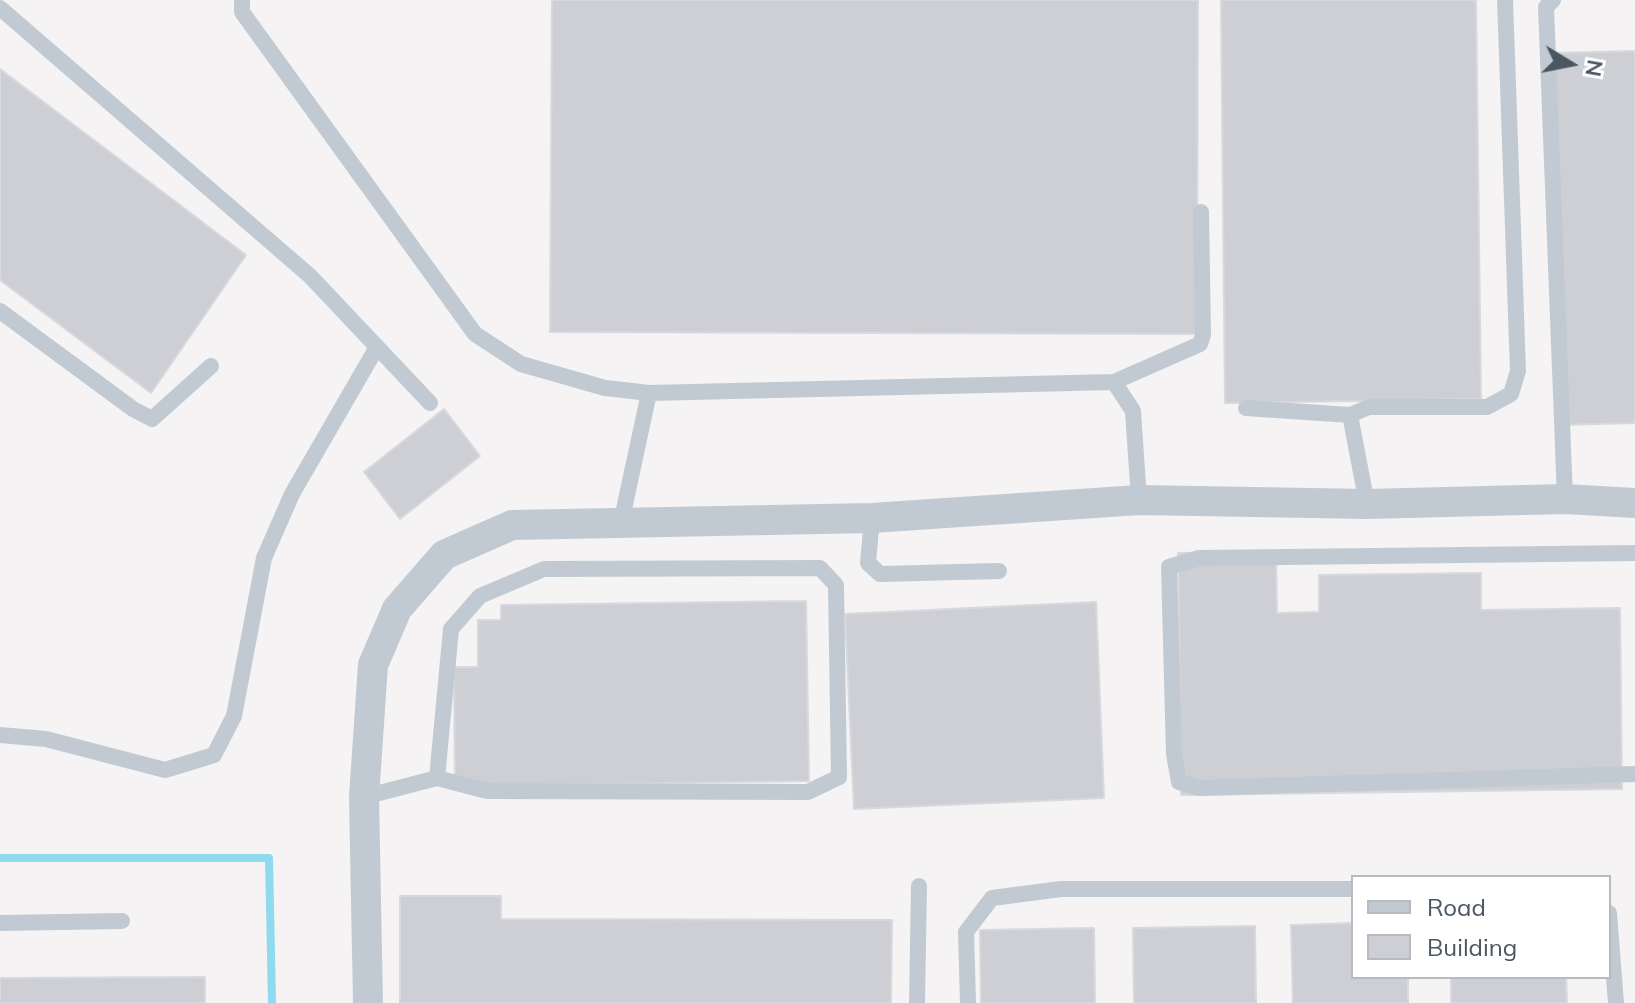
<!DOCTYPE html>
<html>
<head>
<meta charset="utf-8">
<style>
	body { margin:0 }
	#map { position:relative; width:1635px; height:1003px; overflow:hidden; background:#f5f3f3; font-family:Mulish,sans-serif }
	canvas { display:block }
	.legend { position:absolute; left:1351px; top:875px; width:260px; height:104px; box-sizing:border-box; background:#fff; border:2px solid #b7bbc0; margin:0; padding:10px 14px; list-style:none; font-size:24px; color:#4a5661 }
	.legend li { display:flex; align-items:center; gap:16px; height:40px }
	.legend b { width:40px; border:2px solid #b7bbc0 }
	.north { position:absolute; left:1531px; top:24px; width:80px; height:80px; -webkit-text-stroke:6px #fff; paint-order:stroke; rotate:100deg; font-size:22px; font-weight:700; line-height:32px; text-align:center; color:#4a5661 }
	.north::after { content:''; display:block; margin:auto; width:28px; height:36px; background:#4a5661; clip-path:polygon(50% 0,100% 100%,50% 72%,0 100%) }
</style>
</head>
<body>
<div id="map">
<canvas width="1635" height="1003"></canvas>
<ul class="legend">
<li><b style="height:10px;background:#c1cad2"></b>Road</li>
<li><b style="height:22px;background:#cdcfd5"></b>Building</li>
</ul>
<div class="north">N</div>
</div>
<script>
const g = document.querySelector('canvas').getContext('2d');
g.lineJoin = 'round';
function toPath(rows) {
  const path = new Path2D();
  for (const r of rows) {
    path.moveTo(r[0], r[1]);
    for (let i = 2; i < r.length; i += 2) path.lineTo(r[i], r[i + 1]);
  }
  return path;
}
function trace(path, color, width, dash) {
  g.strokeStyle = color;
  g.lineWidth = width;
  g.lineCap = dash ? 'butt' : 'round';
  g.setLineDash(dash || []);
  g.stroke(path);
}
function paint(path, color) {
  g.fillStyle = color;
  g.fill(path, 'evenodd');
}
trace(toPath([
	[0,858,269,858,272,1003]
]), '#90daee', 8);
const building = toPath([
	[552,0,1198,0,1197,334,550,332,552,0],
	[1221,0,1476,0,1481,399,1225,403,1221,0],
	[1635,51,1635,423,1559,425,1552,53,1635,51],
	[0,69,246,255,151,393,0,280,0,69],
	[444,409,480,456,400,519,364,472,444,409],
	[1276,552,1277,613,1319,612,1319,575,1481,573,1481,610,1620,608,1622,789,1181,795,1178,553,1276,552],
	[806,601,809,781,455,786,454,667,478,667,478,620,501,620,501,605,806,601],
	[1096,602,1104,798,854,809,845,614,1096,602],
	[400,896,501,896,501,919,892,920,891,1003,400,1003,400,896],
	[1353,923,1353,977,1408,977,1408,1003,1293,1003,1291,925,1353,923],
	[1255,926,1256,1003,1134,1003,1133,928,1255,926],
	[1094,928,1095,1003,981,1003,980,930,1094,928],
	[205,977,205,1003,0,1003,0,978,205,977],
	[1451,977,1566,977,1567,1003,1451,1003,1451,977]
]);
paint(building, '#cdcfd5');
trace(building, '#d7d9de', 2);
trace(toPath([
	[242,0,242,12,475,334,521,364,605,388,649,393,1114,382,1133,411,1139,500],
	[1553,0,1546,7,1565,499],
	[0,8,310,276,430,403],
	[0,311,133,409,152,419,211,366],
	[1114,382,1200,344,1203,335,1201,212],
	[1246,408,1350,415],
	[1367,504,1350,415,1369,407,1487,407,1511,394,1518,371,1505,0],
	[872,518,868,563,880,574,999,571],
	[621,523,649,393],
	[1635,553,1199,558,1169,567,1174,754,1179,782,1199,788,1635,774],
	[0,735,46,739,165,770,214,755,234,716,264,558,292,494,377,347],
	[364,797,437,778,487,791,808,792,839,777,836,585,820,568,544,569,480,596,451,629,437,778],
	[1609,913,1616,1003],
	[0,923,122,921],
	[917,1003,919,886],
	[968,1003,966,932,992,898,1061,889,1353,889]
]), '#c1cad2', 16);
trace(toPath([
	[368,1003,364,797,373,665,397,609,444,555,512,525,872,518,1139,500,1367,504,1565,499,1635,503]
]), '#c1cad2', 30);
</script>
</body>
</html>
